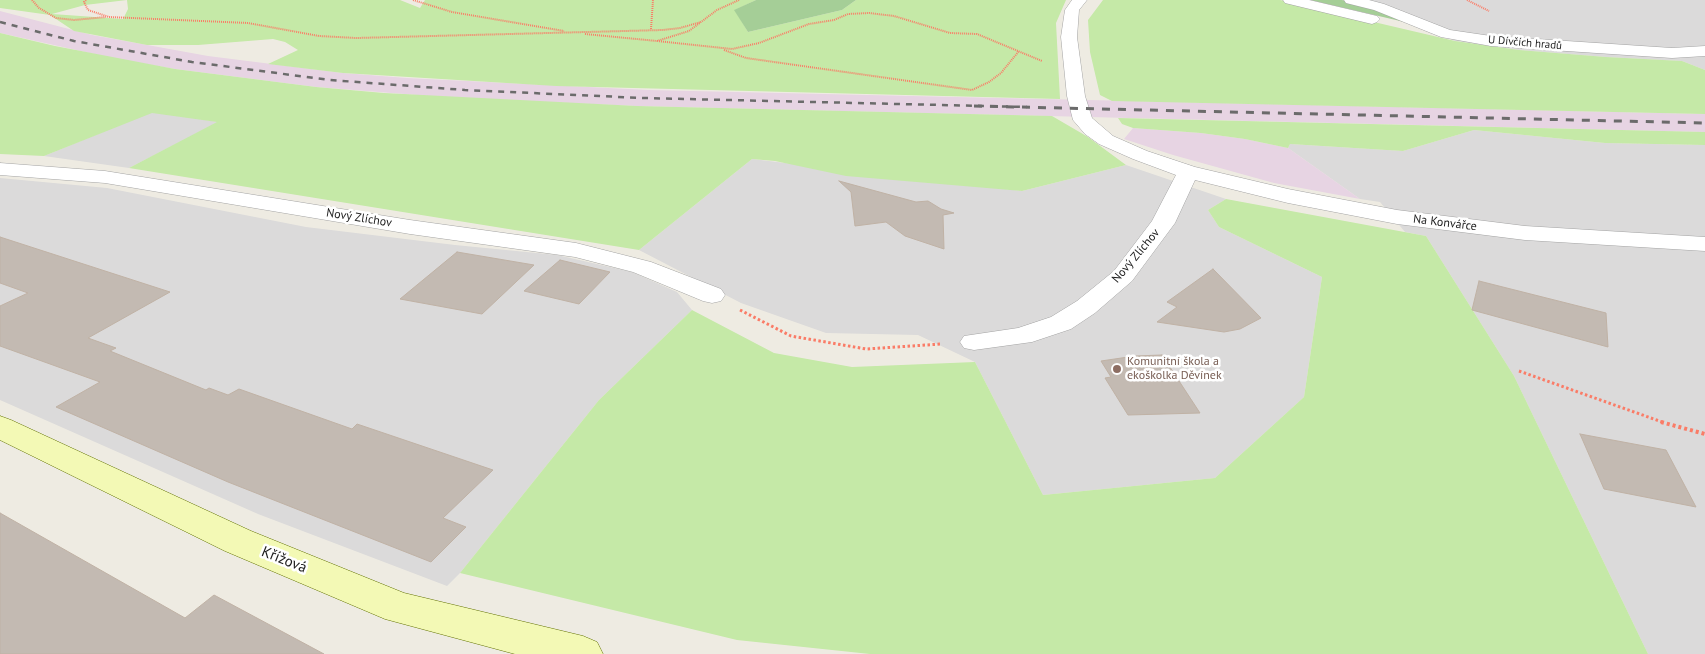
<!DOCTYPE html>
<html>
<head>
<meta charset="utf-8">
<style>
	body { margin:0 }
	canvas { display:block; background:#eeebe2 }
</style>
</head>
<body>
<canvas width="1705" height="654"></canvas>
<script>
const g = document.querySelector('canvas').getContext('2d');
g.lineJoin = 'round';
function paint(path, color) {
  g.fillStyle = color;
  g.fill(path, 'evenodd');
}
function toPath(rows) {
  const path = new Path2D();
  for (const r of rows) {
    path.moveTo(r[0], r[1]);
    for (let i = 2; i < r.length; i += 2) path.lineTo(r[i], r[i + 1]);
  }
  return path;
}
function trace(path, color, width, dash) {
  g.strokeStyle = color;
  g.lineWidth = width;
  g.lineCap = dash ? 'butt' : 'round';
  g.setLineDash(dash || []);
  g.stroke(path);
}
function write(font, color, halo, rows, align = 'center') {
  g.font = font + ' "PT Sans",sans-serif';
  g.lineWidth = 5;
  g.setLineDash([]);
  g.textBaseline = 'middle';
  g.strokeStyle = halo;
  g.fillStyle = color;
  for (const [text, x, y, turn = 0] of rows) {
    g.save();
    g.translate(x, y);
    g.rotate((+turn || 0) * Math.PI / 180);
    g.textAlign = isNaN(turn) ? turn : align;
    if (halo) g.strokeText(text, 0, 0);
    g.fillText(text, 0, 0);
    g.restore();
  }
}
paint(toPath([
	[1342,0,1705,0,1705,70,1682,61,1606,57,1519,50,1455,41,1379,10],
	[152,112,219,122,129,168,44,156],
	[1474,130,1605,143,1705,145,1705,654,1648,654,1514,376,1426,236,1405,232,1380,202,1360,199,1288,148,1290,144,1403,151],
	[752,159,1022,191,1126,165,1226,199,1208,210,1219,227,1322,277,1304,397,1215,478,1043,495,975,362,918,335,826,333,741,303,639,250],
	[0,178,107,188,306,227,455,245,557,255,632,272,677,292,692,310,599,400,460,573,447,586,258,514,0,400]
]), '#dbdada');
paint(toPath([
	[0,11,92,35,208,56,343,73,407,78,648,90,1705,114,1705,132,637,106,455,98,316,87,175,69,112,58,0,33],
	[1133,128,1201,133,1245,139,1288,148,1360,199,1274,183,1173,155,1124,139]
]), '#e7d4e3');
paint(toPath([
	[0,0,400,0,420,8,425,0,756,0,735,10,748,32,842,10,856,0,1066,0,1056,23,1060,99,556,86,343,73,268,64,298,50,285,42,273,39,198,45,147,45,74,31,50,15,0,8],
	[127,0,128,9,123,19,52,14,85,5],
	[1103,0,1280,0,1455,41,1519,50,1606,57,1682,61,1705,70,1705,114,1112,101,1100,95,1090,52,1088,20],
	[0,33,55,46,175,69,316,87,384,93,637,106,1052,116,1088,137,1126,165,1022,191,846,176,775,161,752,159,639,250,129,168,217,122,152,113,44,156,0,154],
	[1118,118,1705,132,1705,145,1605,143,1474,130,1403,151,1290,144,1288,148,1245,139,1201,133,1133,128,1122,124],
	[1226,199,1426,236,1514,376,1648,654,870,654,737,640,460,573,599,400,692,310,774,353,852,367,975,362,1043,495,1215,478,1304,397,1322,277,1219,227,1208,210]
]), '#c5e9a7');
paint(toPath([
	[756,0,856,0,842,10,748,32,734,10],
	[1310,0,1342,0,1379,10,1413,24]
]), '#a5ce97');
const building = toPath([
	[839,181,916,202,928,201,941,209,954,213,943,215,944,249,905,236,886,222,855,226,851,192,839,181],
	[0,237,170,292,88,338,116,348,110,351,206,390,209,388,228,395,239,389,352,429,357,424,493,470,443,518,466,527,431,562,228,482,56,407,100,382,0,346,0,306,28,293,0,283,0,237],
	[457,252,534,265,482,314,400,299,457,252],
	[560,260,610,272,579,304,524,291,560,260],
	[1213,269,1261,318,1240,329,1224,332,1157,322,1177,307,1167,302,1213,269],
	[1479,281,1606,313,1608,347,1472,310,1479,281],
	[1162,355,1200,413,1128,415,1105,378,1111,377,1101,361,1135,356,1162,355],
	[1580,434,1666,450,1696,507,1604,489,1580,434],
	[0,513,185,618,214,595,324,654,0,654,0,513]
]);
paint(building, '#c3bab2');
trace(building, '#c0b2a5', 1);
const street = toPath([
	[1072,0,1087,0,1079,10,1077,37,1085,96,1092,118,1113,136,1147,151,1195,167,1288,189,1397,210,1525,226,1705,237,1705,251,1525,240,1397,224,1288,203,1195,180,1175,223,1132,281,1095,313,1071,329,1032,342,974,350,964,348,960,342,964,336,1018,328,1051,317,1077,301,1114,271,1152,221,1176,175,1133,159,1099,144,1085,134,1073,120,1067,96,1061,37,1065,10,1072,0],
	[1283,0,1309,0,1377,16,1380,19,1377,22,1372,24,1285,3,1283,0],
	[1344,0,1369,0,1384,4,1450,30,1491,36,1672,48,1705,46,1705,56,1672,58,1491,46,1441,37,1374,10,1346,3,1344,0],
	[0,163,105,171,410,220,576,243,651,262,721,289,725,295,721,301,712,303,703,301,633,272,575,257,410,234,105,183,0,175,0,163]
]);
const secondary = toPath([
	[0,416,11,420,251,531,404,593,583,636,597,642,603,654,515,654,385,619,225,551,0,440,0,416]
]);
trace(street, '#a4a4a4', 1);
trace(secondary, '#637304', 1);
trace(toPath([
	[32,0,39,8,56,18,74,20,106,17],
	[86,0,84,2,88,10,109,17,248,23,319,36,356,38,663,30,680,28,701,22],
	[413,0,452,12,564,31],
	[1467,0,1489,11],
	[651,29,653,0],
	[585,34,657,41,689,31,717,10,739,0],
	[657,41,732,49,759,43,809,24,834,20,848,14,869,13,894,16,950,33,977,34,1042,61],
	[724,50,746,58,972,90,989,82,1001,73,1019,51]
]), '#fa7c67', 2, [1, 1]);
trace(toPath([
	[740,310,791,336,866,349,941,344],
	[1519,371,1665,423]
]), '#fa7c67', 3, [2.5, 2.5]);
trace(toPath([
	[1661,422,1705,434]
]), '#fa7c67', 4, [3, 3]);
paint(street, '#fff');
paint(secondary, '#f3f9b5');
trace(toPath([
	[0,22,74,41,192,62,330,80,465,90,643,98,1027,107]
]), '#6b6b6b', 2.5, [6, 6]);
trace(toPath([
	[974,106,1705,123]
]), '#6b6b6b', 3, [8, 8]);
for (const [x, y, r, color] of [
	[1117,369,5,"#8d6e63"]
]) {
  const dot = new Path2D();
  dot.arc(x, y, r, 0, 2 * Math.PI);
  g.fillStyle = color;
  g.fill(dot);
  trace(dot, '#fff', 2);
}
write('11px', '#1d1d1d', '#fff', [
	["U Dívčích hradů",1525,43,5]
]);
write('12px', '#1d1d1d', '#fff', [
	["Nový Zlíchov",359,218,9],
	["Na Konvářce",1445,223,7],
	["Nový Zlíchov",1136,256,-50]
]);
write('12px', '#785e54', '#fff', [
	["Komunitní škola a",1127,362],
	["ekoškolka Děvínek",1127,376]
], 'left');
write('15px', '#1d1d1d', '#fff', [
	["Křížová",284,560,22]
]);
</script>
</body>
</html>
